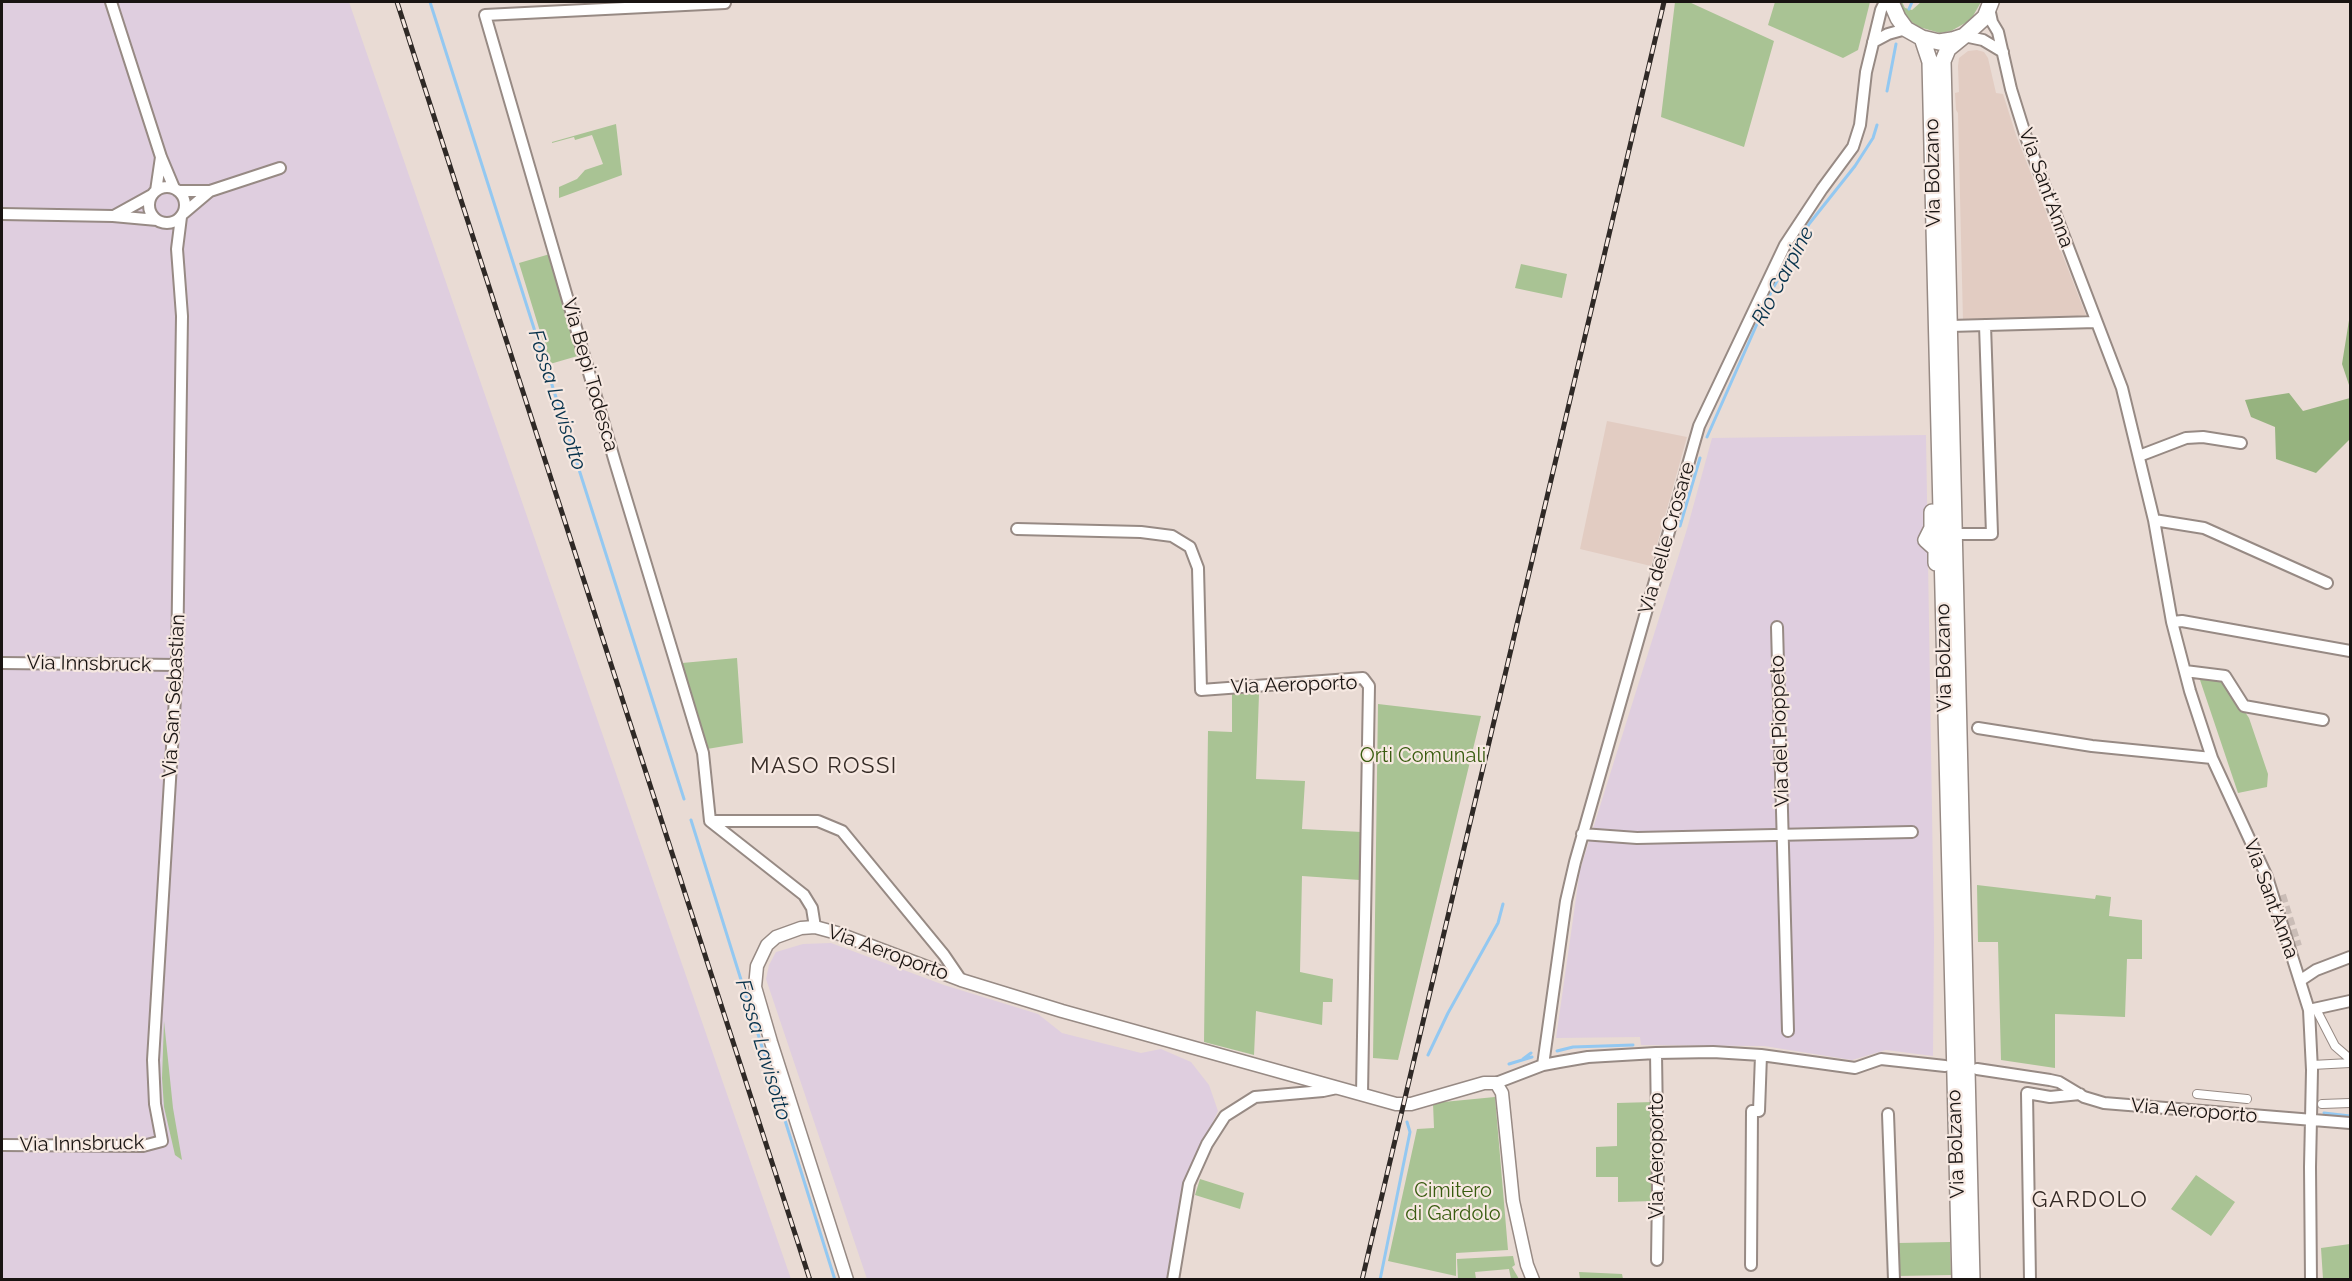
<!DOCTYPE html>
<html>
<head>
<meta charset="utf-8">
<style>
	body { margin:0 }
	#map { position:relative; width:2352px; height:1281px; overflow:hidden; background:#e9dbd4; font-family:Raleway,sans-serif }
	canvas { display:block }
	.frame { position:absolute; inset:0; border:3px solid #191412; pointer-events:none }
</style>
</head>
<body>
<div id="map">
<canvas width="2352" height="1281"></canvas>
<div class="frame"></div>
</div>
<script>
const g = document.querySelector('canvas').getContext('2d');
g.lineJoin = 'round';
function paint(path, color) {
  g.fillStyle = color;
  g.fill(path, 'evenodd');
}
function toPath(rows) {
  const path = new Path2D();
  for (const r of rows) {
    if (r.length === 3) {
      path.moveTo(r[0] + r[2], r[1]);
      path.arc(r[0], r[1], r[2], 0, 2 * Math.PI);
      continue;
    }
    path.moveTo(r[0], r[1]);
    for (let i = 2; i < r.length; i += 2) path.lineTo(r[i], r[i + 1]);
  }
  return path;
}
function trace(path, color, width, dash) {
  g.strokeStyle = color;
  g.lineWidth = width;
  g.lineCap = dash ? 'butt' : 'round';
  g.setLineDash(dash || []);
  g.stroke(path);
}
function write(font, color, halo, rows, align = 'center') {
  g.font = font + ' Raleway,sans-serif';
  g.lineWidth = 4.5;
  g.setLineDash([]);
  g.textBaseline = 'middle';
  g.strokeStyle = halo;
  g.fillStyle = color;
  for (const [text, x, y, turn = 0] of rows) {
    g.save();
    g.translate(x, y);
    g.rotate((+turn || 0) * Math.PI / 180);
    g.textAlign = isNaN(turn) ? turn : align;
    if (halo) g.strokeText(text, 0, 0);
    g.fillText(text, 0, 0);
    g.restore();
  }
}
paint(toPath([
	[1977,50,1984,52,1988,58,1996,93,2003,94,2016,135,2087,318,1963,321,1958,113,1956,110,1955,93,1959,92,1958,66,1959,58,1968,51],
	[1607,421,1687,437,1651,566,1580,549]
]), '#e2ccc2');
paint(toPath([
	[2,2,349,2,791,1279,2,1280],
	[1926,435,1934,936,1933,1056,1886,1050,1852,1060,1764,1046,1641,1045,1640,1037,1556,1038,1580,870,1687,529,1712,438],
	[831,943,944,985,1038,1014,1062,1033,1141,1053,1161,1049,1191,1062,1209,1085,1218,1111,1183,1185,1167,1279,867,1279,766,979,769,965,776,952,803,944]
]), '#dfcedf');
paint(toPath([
	[1675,2,1689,2,1774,41,1744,147,1661,117],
	[1775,2,1870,2,1858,50,1843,58,1768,25],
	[1900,2,1902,2,1905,8,1912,10,1921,2,1981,2,1973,16,1967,22,1951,31,1940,33,1919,27,1910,21,1904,13],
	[616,124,622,175,559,198,559,187,577,179,585,170,603,164,592,135,575,140,574,137,552,143,552,142],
	[550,254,581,355,550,364,519,263],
	[1521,264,1567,274,1562,298,1515,288],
	[737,658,743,743,707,749,682,663],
	[2199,677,2223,679,2249,718,2268,774,2267,787,2238,793],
	[1232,694,1259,694,1256,779,1305,781,1302,829,1362,832,1360,880,1302,876,1300,972,1333,979,1332,1002,1323,1002,1322,1025,1256,1011,1254,1055,1204,1042,1208,731,1232,732],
	[1378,704,1481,716,1398,1060,1373,1058],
	[1977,885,2095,899,2096,895,2111,897,2109,916,2142,920,2142,959,2127,959,2125,1017,2055,1014,2055,1068,2001,1060,1998,942,1978,942],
	[164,1021,173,1108,182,1160,175,1155,164,1107,162,1078],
	[1495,1097,1508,1250,1456,1253,1456,1276,1388,1261,1417,1129,1434,1128,1433,1103],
	[1653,1102,1655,1201,1618,1202,1618,1177,1596,1177,1596,1147,1617,1146,1617,1103],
	[2196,1175,2235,1202,2211,1236,2171,1209],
	[1200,1179,1244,1193,1240,1209,1195,1195],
	[1950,1242,1951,1275,1899,1276,1898,1243],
	[2350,1244,2350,1279,2323,1279,2321,1248],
	[1513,1256,1515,1265,1512,1267,1519,1279,1511,1279,1509,1269,1475,1272,1476,1279,1458,1279,1457,1259],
	[1579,1272,1622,1274,1623,1279,1580,1279]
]), '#a9c394');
paint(toPath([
	[2350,314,2350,388,2342,364],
	[2289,393,2303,411,2350,398,2350,439,2316,473,2276,459,2275,427,2251,417,2245,400]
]), '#96b37f');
trace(toPath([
	[430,2,684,799],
	[1909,9,1912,2],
	[1887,91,1896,44],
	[1707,437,1772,290,1809,224,1855,166,1873,138,1877,125],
	[1680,526,1700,458],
	[691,820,835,1280],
	[1557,1051,1573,1047,1633,1045],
	[1428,1055,1448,1013,1498,923,1503,904],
	[1523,1059,1531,1053],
	[1509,1064,1532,1057],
	[2324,1113,2350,1116],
	[1380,1280,1410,1132,1407,1122]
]), '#93c8f1', 3);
trace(toPath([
	[2282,895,2298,946]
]), '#cabdb7', 8, [8, 4]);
const pedestrian = toPath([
	[2318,1013,2335,1046,2350,1059],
	[2312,1065,2350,1063],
	[2197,1094,2247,1099],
	[2322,1104,2350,1103]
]);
const minor = toPath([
	[111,2,161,157,174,188],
	[725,3,485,15,615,462,703,753,710,821,804,895,812,908,815,927],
	[1989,8,1992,22,1998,32,2011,89,2026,137,2122,388,2154,520,2172,622,2190,691,2212,758,2267,877,2309,1010,2312,1070,2310,1167,2311,1280],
	[1964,36,1983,40,2003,52],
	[1873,42,1888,34,1906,29],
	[167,205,18],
	[156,191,161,157],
	[178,191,210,191,280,168],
	[184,213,210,191],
	[2,214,113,216,157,220],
	[114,216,152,195],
	[1950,326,2096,322],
	[2139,456,2186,438,2203,437,2241,443],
	[2154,520,2204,528,2327,583],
	[1017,529,1141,532,1172,536,1190,547,1198,568,1201,690,1363,678,1369,686,1362,1094],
	[1954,534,1992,534,1985,325],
	[2172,622,2182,621,2350,651],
	[1777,627,1788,1031],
	[2,663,177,665],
	[2185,671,2225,676,2244,706,2323,720],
	[1978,728,2092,746,2212,758],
	[710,821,818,821,842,831,944,955,961,980],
	[1582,834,1637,838,1912,832],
	[2301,980,2316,970,2350,957],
	[2309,1010,2350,1001],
	[1656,1053,1658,1192,1657,1260],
	[1543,1065,1566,901,1575,862,1699,426,1785,245,1822,189,1853,147,1860,125,1866,72,1881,10,1885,2],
	[1977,1069,2050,1080,2059,1082,2084,1097,2104,1103,2350,1123],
	[1496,1083,1543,1065,1559,1062,1588,1057,1656,1053,1713,1052,1761,1055,1855,1068,1881,1059,1945,1066],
	[1888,1114,1894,1280],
	[2,1145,143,1146,162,1141,155,1104,153,1060,177,665,182,316,177,249,181,217],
	[1751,1265,1752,1111,1759,1111,1761,1055],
	[1173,1280,1189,1184,1207,1144,1225,1116,1255,1097,1323,1091,1337,1088],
	[2030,1280,2027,1093,2050,1097,2080,1094]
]);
const tertiary = toPath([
	[847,1280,771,1042,755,987,757,966,767,945,776,937,801,928,815,927,837,933,961,980,1062,1011,1396,1104,1411,1104,1484,1083,1496,1083,1502,1093,1513,1201,1527,1265,1533,1280]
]);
const secondary = toPath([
	[1891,2,1898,18,1906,29,1922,38,1939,42,1952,40,1964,36,1985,17,1991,2],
	[1964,36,1948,49,1943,61,1972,1280],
	[1922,38,1930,62,1932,146,1960,1280],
	[1932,512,1932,528,1926,540,1936,549,1936,563]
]);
trace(pedestrian, '#978a84', 10);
trace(minor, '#978a84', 14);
trace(tertiary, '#978a84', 15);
trace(secondary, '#978a84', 18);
trace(pedestrian, '#fff', 8);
trace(minor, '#fff', 10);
trace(tertiary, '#fff', 12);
trace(secondary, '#fff', 15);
const rail = toPath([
	[397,2,810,1280],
	[1362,1280,1664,2]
]);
trace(rail, '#2f2926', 5);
trace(rail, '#f6e8e1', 3, [9]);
write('20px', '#191412', '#f6e8e1', [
	["Via Bolzano",1933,173,-91],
	["Via Sant'Anna",2046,188,70],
	["Via Bepi Todesca",590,375,74],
	["Via delle Crosare",1667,538,-74],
	["Via Bolzano",1944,658,-91],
	["Via Innsbruck",89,664,1],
	["Via Aeroporto",1294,685,-2],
	["Via San Sebastian",174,696,-87],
	["Via del Pioppeto",1780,731,-92],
	["Via Sant'Anna",2271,899,70],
	["Via Aeroporto",888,953,20],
	["Via Aeroporto",2194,1111,5],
	["Via Innsbruck",82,1144,-1],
	["Via Bolzano",1956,1144,-92],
	["Via Aeroporto",1657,1156,-90]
]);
write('20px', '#395c10', '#f6e8e1', [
	["Orti Comunali",1423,756],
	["Cimitero",1453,1191],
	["di Gardolo",1453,1214]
]);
write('italic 21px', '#06324c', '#f6e8e1', [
	["Rio Carpine",1783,276,-62],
	["Fossa Lavisotto",557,400,72],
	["Fossa Lavisotto",763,1050,73]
]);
g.letterSpacing = '1.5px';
write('22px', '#342a25', '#f6e8e1', [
	["MASO ROSSI",824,766],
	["GARDOLO",2090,1200]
]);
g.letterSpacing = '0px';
</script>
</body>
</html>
